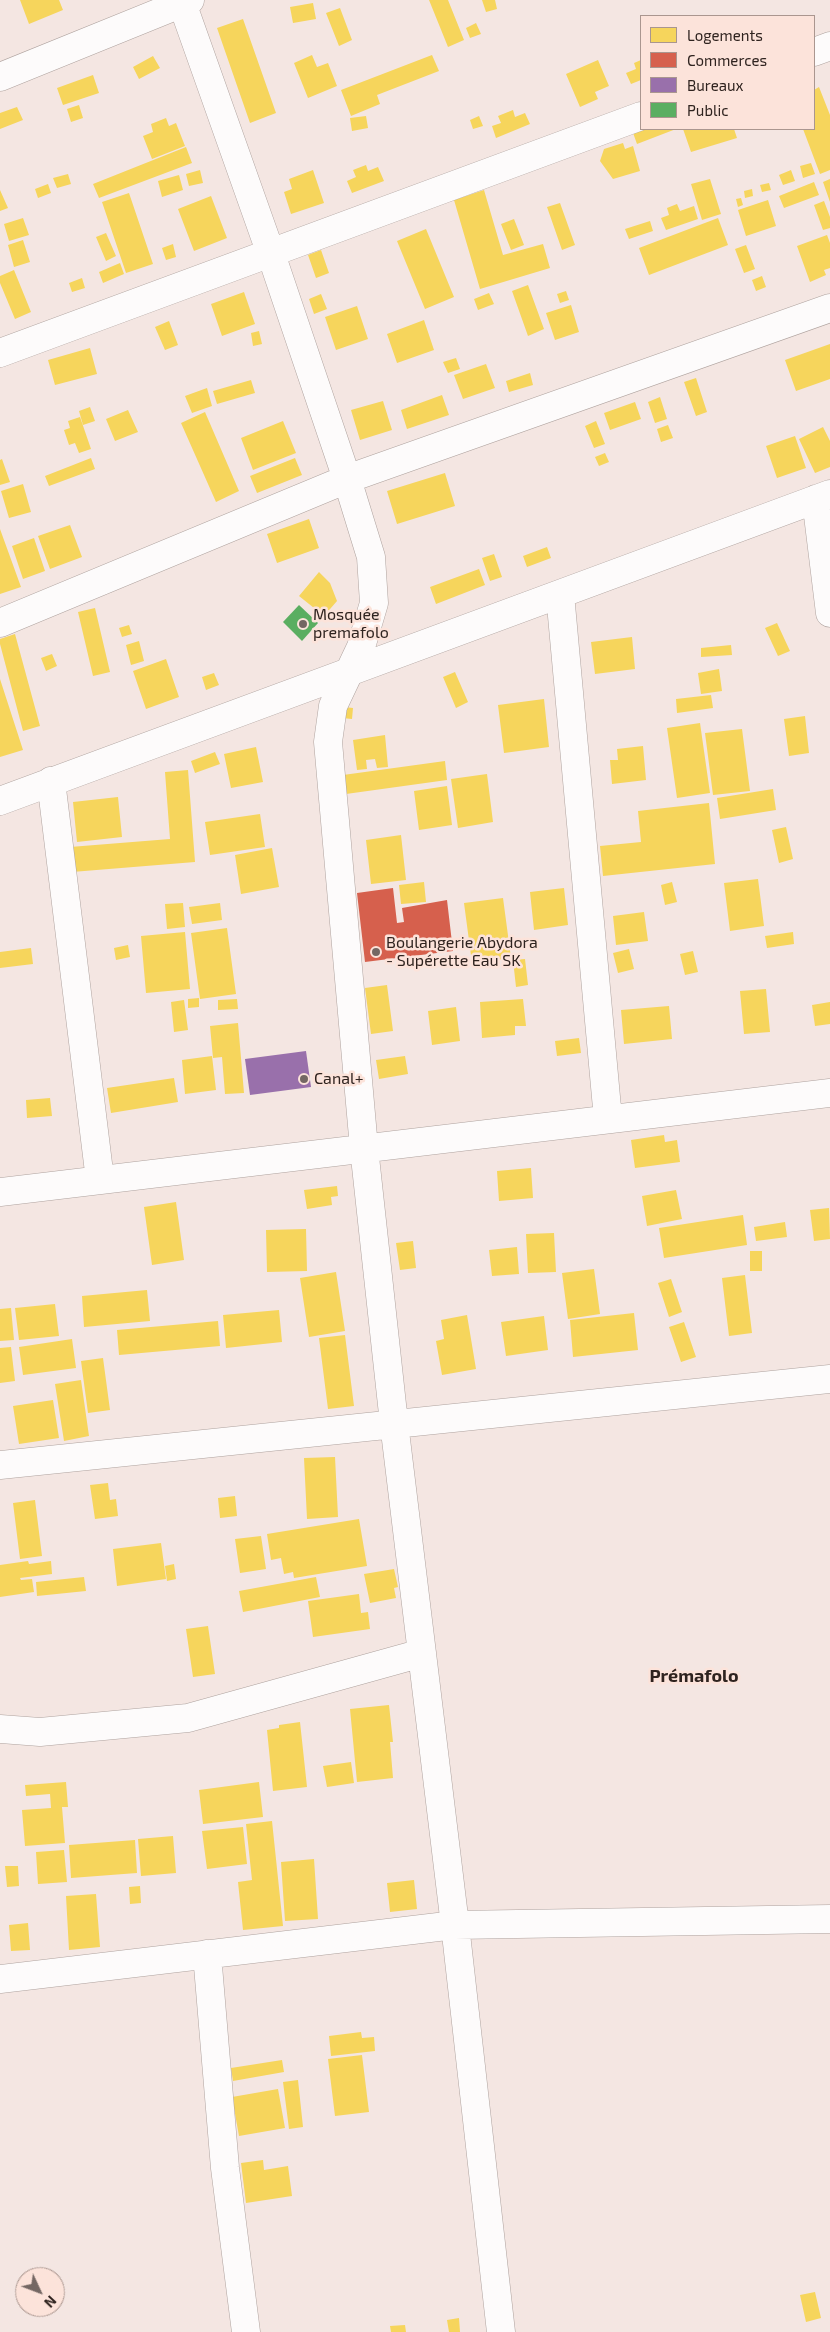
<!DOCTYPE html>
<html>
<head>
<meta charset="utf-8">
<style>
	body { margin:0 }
	#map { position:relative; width:830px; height:2332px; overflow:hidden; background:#f4e6e2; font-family:"Exo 2",sans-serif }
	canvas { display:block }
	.legend { position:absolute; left:640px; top:15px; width:175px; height:115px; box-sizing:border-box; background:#fce3da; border:1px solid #aa968f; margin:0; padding:6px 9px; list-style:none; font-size:15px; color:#2f231f }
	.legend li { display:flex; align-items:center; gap:10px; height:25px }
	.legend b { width:25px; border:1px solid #aa968f }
	.north { position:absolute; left:15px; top:2267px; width:50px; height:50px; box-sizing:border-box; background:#fce3da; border:1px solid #aa968f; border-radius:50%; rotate:133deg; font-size:14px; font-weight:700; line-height:20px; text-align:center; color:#2f231f }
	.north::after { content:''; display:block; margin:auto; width:18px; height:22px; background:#746763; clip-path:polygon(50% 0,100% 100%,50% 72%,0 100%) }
</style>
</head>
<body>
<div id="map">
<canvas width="830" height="2332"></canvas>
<ul class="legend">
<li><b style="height:14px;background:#f6d55c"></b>Logements</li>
<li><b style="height:14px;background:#d6604d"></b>Commerces</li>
<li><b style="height:14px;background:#9970ab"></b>Bureaux</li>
<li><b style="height:14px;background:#5aae61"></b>Public</li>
</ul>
<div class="north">N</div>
</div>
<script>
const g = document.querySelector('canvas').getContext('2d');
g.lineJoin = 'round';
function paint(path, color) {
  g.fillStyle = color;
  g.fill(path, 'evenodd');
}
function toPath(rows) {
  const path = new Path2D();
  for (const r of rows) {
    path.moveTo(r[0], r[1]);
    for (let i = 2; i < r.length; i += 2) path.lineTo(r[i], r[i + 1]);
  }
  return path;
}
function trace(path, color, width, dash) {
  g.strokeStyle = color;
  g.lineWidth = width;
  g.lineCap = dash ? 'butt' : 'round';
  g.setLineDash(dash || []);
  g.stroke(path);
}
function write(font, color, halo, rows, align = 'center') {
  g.font = font + ' "Exo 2",sans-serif';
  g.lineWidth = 5;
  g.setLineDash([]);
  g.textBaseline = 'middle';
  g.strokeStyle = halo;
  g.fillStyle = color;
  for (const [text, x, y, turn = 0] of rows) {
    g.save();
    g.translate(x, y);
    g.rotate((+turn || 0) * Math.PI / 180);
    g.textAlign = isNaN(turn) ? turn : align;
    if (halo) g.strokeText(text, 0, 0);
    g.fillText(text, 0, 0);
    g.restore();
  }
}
paint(toPath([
	[20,0,59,0,63,10,29,24],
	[429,0,448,0,464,40,448,47],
	[482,0,495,0,497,9,486,12],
	[313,3,316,19,293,23,290,7],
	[340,8,352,40,339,46,326,13],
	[243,19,276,113,250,123,217,28],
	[476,23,481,34,470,38,466,28],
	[312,55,317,67,328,63,337,86,308,98,294,63],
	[432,55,439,71,377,95,380,104,351,116,341,90],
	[153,56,160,68,139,79,133,67],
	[598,60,609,86,595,92,598,99,580,107,566,74],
	[641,60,641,80,631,84,626,73,636,69,634,63],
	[93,75,99,93,63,105,57,88],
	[819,87,830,115,830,170,820,174,803,129,814,129,814,90],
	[79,105,83,118,71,122,67,109],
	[17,107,23,120,0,129,0,113],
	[513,110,515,117,525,113,530,124,496,138,492,126,501,123,498,116],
	[366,116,368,128,352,131,350,118],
	[479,116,483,126,473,129,470,120],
	[166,118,169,126,176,123,185,146,152,159,143,136,153,132,151,124],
	[641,129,676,129,637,144,632,130],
	[683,129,734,129,737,138,691,152],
	[623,143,625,149,633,146,640,171,613,179,600,161,604,149],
	[186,147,192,163,99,198,93,184],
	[811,163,815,174,803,178,800,166],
	[366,165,368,171,378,167,384,181,352,193,347,181,356,177,353,170],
	[200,170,203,183,189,186,186,174],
	[313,170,324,203,291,214,284,192,292,189,289,179],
	[791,170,795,181,783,185,779,175],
	[68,174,71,184,57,188,53,178],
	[179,175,183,190,162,197,158,181],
	[710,179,721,214,702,220,691,184],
	[830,179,830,202,823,182],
	[814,182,819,195,784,208,779,196],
	[769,183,771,190,762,192,760,185],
	[48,184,51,193,38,198,35,189],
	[752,189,753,196,745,198,744,191],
	[0,190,8,208,0,211],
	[484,190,503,255,543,244,550,268,480,289,454,200],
	[129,193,153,264,126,273,102,202],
	[211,196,227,238,194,251,178,209],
	[741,198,743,205,738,207,736,199],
	[768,200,776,226,746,236,738,210],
	[824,201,830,217,830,228,823,230,814,205],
	[560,203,575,245,562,250,547,207],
	[677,204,680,211,694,206,698,219,666,230,661,218,669,215,667,208],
	[23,218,29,235,9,241,4,224],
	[718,218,728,245,649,275,639,248],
	[514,219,524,245,511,250,501,224],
	[650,221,653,231,629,239,625,229],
	[426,229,454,297,425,309,397,241],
	[106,233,116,256,106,261,96,237],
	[827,235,830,243,830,268,824,270,826,275,810,282,797,246],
	[23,240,30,262,14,267,8,245],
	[173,244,176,257,166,260,162,248],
	[746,245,755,269,744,273,735,249],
	[321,250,329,273,316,278,308,255],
	[120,263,124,274,103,283,99,272],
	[14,270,31,312,15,319,0,283,0,276],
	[762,276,766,287,756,291,752,280],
	[82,278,85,288,72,292,69,283],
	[528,285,544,329,528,336,512,291],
	[566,291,569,300,560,303,557,294],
	[244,292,255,324,222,336,211,304],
	[489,293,494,304,478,310,474,299],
	[321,294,327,309,314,314,309,299],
	[571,305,579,332,555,340,546,313],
	[357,306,368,339,336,350,325,317],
	[424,320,434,350,397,363,387,334],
	[169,321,178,345,165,350,155,327],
	[259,331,262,344,253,346,251,333],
	[830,344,830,379,796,391,785,360],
	[90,348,97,374,55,385,48,360],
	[456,358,460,369,448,373,443,362],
	[486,364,495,388,463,399,454,375],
	[530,373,533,385,509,392,506,381],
	[696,378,707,412,696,416,684,382],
	[251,380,255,393,217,404,213,391],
	[207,388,212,406,192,413,185,396],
	[442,395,449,415,407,429,401,410],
	[660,397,667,419,655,423,648,402],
	[383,401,392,430,360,440,351,410],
	[635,402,641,419,610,430,604,413],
	[90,407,95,421,83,425,79,411],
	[128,410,138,432,115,441,106,419],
	[205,412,239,491,216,502,181,423],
	[80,417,91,449,79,453,75,443,69,445,64,430,70,428,68,421],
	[283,421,296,453,253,470,241,438],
	[596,421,605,444,594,448,585,426],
	[668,425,673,438,661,442,657,429],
	[823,427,830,441,830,467,815,473,799,439],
	[795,436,806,468,777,478,766,446],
	[605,453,609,462,599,466,595,457],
	[91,458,95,469,49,486,45,476],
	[295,458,302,475,257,493,250,476],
	[2,459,10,482,0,485,0,460],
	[445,473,455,506,397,524,387,491],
	[23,484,31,512,9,518,1,491],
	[309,519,319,548,277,563,267,534],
	[70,525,82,557,50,569,38,536],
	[0,529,21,587,0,594],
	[34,538,45,571,23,579,12,546],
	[547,547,551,558,527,567,523,556],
	[494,554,502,577,490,581,482,558],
	[479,569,485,585,436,604,430,587],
	[319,572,330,583,337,601,324,616,299,596],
	[95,608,110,672,93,676,78,612],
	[777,623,790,651,778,656,765,628],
	[129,625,132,634,122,637,119,628],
	[15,634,40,726,23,731,0,644,0,639],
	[632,637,635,669,595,674,591,642],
	[139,641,144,661,131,665,126,645],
	[731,645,732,655,701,657,701,648],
	[52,654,57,666,46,671,41,658],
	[166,659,179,697,146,709,133,671],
	[719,669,722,691,701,694,698,673],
	[455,672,468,702,456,708,443,677],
	[214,673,219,685,206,690,202,677],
	[0,679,23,750,0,757],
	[711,695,713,708,677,713,676,699],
	[544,699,549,747,504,753,498,705],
	[344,707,353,708,352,719,342,718],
	[805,716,809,753,789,756,784,719],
	[700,723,710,793,677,798,667,728],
	[742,729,750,791,713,795,705,733],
	[385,735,388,767,377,768,375,759,366,760,367,769,357,770,353,740],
	[643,746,646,780,612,784,610,760,618,760,617,749],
	[256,747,263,782,231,788,224,754],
	[215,752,220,764,195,773,191,761],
	[445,761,447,780,346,794,343,775],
	[188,770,195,862,72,872,70,847,170,839,165,772],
	[487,774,493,822,458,828,451,779],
	[447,786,452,825,419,830,414,791],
	[773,789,776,810,720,819,717,798],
	[118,797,122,837,77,842,73,802],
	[709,803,715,864,603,876,600,846,641,842,638,811],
	[260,814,265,847,210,855,205,822],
	[786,827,793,859,779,863,772,830],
	[401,835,406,880,371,884,366,840],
	[272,848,279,887,241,894,235,855],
	[758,879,764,926,730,931,724,883],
	[424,882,426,902,401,904,399,885],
	[672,882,677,902,665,905,661,885],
	[564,888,568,925,534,930,530,892],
	[503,898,511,958,472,963,464,903],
	[183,903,185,927,167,929,165,904],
	[220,903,222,920,192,924,189,907],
	[644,912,648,941,616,945,613,916],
	[227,928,236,994,200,999,191,933],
	[185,932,190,989,146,993,141,936],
	[793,932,794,944,767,948,765,936],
	[128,945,130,957,116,960,114,948],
	[31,948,33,964,0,968,0,952],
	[629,949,634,969,618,973,613,953],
	[693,951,698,972,685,975,680,954],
	[525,959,528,985,516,987,513,960],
	[387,985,393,1031,371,1034,365,988],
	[766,989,770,1032,744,1034,740,991],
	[199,998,199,1007,188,1008,188,999],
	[237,999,238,1009,218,1010,218,1000],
	[523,999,526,1026,515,1026,515,1035,482,1038,480,1002],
	[184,1000,188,1030,174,1032,171,1002],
	[830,1002,830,1024,815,1026,812,1005],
	[669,1006,672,1039,624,1044,621,1010],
	[456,1007,460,1041,432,1045,428,1011],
	[238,1023,244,1093,225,1094,222,1057,213,1058,210,1026],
	[579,1038,581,1053,557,1056,555,1041],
	[212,1056,216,1090,185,1094,182,1060],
	[405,1056,408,1074,379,1079,376,1060],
	[174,1078,178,1102,111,1113,107,1088],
	[50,1098,52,1116,27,1118,26,1100],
	[664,1135,665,1142,677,1140,680,1162,635,1168,631,1140],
	[531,1168,533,1198,499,1201,497,1171],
	[337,1186,338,1196,331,1197,332,1205,307,1209,304,1190],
	[676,1190,682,1219,647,1226,642,1196],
	[176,1202,184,1260,152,1265,144,1207],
	[829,1208,830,1239,814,1241,810,1210],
	[743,1215,747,1245,664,1258,659,1228],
	[785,1222,787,1237,756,1241,754,1227],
	[306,1229,307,1271,267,1272,266,1230],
	[554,1233,556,1272,528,1273,526,1234],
	[413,1241,416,1268,400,1270,396,1243],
	[517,1247,519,1274,492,1276,489,1250],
	[750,1251,762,1251,762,1271,750,1271],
	[594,1269,600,1314,568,1319,562,1273],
	[336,1272,345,1331,309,1337,300,1278],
	[745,1275,752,1333,729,1336,722,1278],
	[671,1279,682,1312,669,1317,658,1283],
	[147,1290,150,1321,84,1327,82,1296],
	[55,1304,59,1336,19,1340,15,1308],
	[11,1308,14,1340,0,1341,0,1309],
	[279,1310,282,1342,226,1348,223,1315],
	[634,1313,638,1350,573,1357,570,1320],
	[467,1315,476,1369,442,1375,436,1341,444,1339,441,1320],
	[544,1316,548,1350,506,1356,501,1322],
	[218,1321,220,1346,119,1355,117,1330],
	[684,1322,696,1357,681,1362,669,1327],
	[345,1335,354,1406,328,1409,319,1338],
	[72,1339,76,1368,23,1375,19,1347],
	[11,1347,15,1381,0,1383,0,1348],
	[103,1358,110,1410,88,1413,81,1361],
	[81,1380,89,1436,64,1441,55,1384],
	[53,1400,59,1438,19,1444,13,1406],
	[335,1457,338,1517,307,1519,304,1458],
	[108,1483,110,1500,116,1499,118,1516,95,1519,90,1485],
	[235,1496,237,1516,220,1518,218,1498],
	[35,1500,42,1556,20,1559,13,1503],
	[359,1519,367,1566,294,1578,293,1572,284,1574,281,1558,271,1560,267,1534],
	[261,1536,266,1569,240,1573,235,1539],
	[161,1543,166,1579,117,1586,113,1549],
	[28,1561,29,1564,51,1561,52,1574,20,1578,21,1580,32,1579,34,1592,0,1597,0,1565],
	[174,1564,176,1579,167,1581,165,1566],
	[394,1569,398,1587,394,1588,396,1598,370,1603,364,1574],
	[84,1577,86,1591,37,1596,36,1582],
	[316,1577,320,1597,243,1612,239,1591],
	[359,1594,361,1613,368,1612,370,1629,313,1637,308,1601],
	[208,1626,215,1674,193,1677,186,1629],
	[389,1705,393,1742,390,1742,393,1778,357,1782,350,1709],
	[300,1722,307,1787,273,1791,267,1730,279,1728,279,1725],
	[351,1762,354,1783,327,1787,323,1766],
	[66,1782,68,1807,62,1807,65,1843,25,1846,22,1810,51,1808,50,1794,26,1796,25,1785],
	[259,1782,263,1817,203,1824,199,1790],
	[272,1821,283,1926,243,1930,238,1882,252,1880,246,1824],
	[243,1827,247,1864,207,1869,202,1831],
	[173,1836,176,1873,141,1876,138,1839],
	[135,1840,137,1873,71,1878,69,1845],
	[64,1850,67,1882,38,1884,36,1852],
	[314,1859,318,1919,285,1921,281,1862],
	[5,1866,18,1866,19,1886,7,1887],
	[414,1880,417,1909,390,1912,387,1883],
	[140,1886,141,1903,130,1904,129,1887],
	[96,1894,100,1947,69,1950,66,1896],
	[28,1923,30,1950,11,1951,9,1925],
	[361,2032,362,2038,374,2037,375,2051,331,2056,329,2036],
	[362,2055,369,2112,335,2116,328,2059],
	[282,2060,284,2072,233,2081,231,2068],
	[298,2080,303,2127,289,2129,283,2082],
	[278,2089,285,2128,239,2136,232,2097],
	[263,2160,264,2170,288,2166,292,2196,246,2203,241,2163],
	[815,2292,821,2318,806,2322,800,2295],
	[459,2318,460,2332,449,2332,447,2320],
	[405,2325,406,2332,391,2332,390,2326]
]), '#f6d55c');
paint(toPath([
	[393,888,397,923,404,922,402,908,447,900,453,951,365,962,357,893]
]), '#d6604d');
paint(toPath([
	[306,1051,311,1087,250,1095,245,1059]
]), '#9970ab');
paint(toPath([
	[299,605,318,623,302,641,283,622]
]), '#5aae61');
const minor = toPath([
	[181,0,271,254,347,479,371,557,374,603,361,647,333,706,328,742,364,1148,394,1423,455,1925,501,2332],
	[814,52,830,46],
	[0,77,190,0],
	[0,353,641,116],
	[816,499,830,613],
	[560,594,608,1119],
	[0,623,347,479,830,308],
	[51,781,100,1180],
	[0,801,830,494],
	[0,1192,830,1093],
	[0,1465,830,1379],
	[0,1729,40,1732,188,1718,422,1653],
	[207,1954,225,2168,246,2332],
	[0,1979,455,1925,830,1919]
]);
trace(minor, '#aea29e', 29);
trace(minor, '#fdfbfb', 28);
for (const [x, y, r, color] of [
	[303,624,5,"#746763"],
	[376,952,5,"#746763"],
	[304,1079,5,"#746763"]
]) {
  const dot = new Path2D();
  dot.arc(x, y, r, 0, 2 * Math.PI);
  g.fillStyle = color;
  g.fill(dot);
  trace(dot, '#fce3da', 2);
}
write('16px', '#2f231f', '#fce3da', [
	["Mosquée",313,615],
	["premafolo",313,633],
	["Boulangerie Abydora",386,943],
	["- Supérette Eau SK",386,961],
	["Canal+",314,1079]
], 'left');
write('bold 18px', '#2f231f', '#fce3da', [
	["Prémafolo",694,1676]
]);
</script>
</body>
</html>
